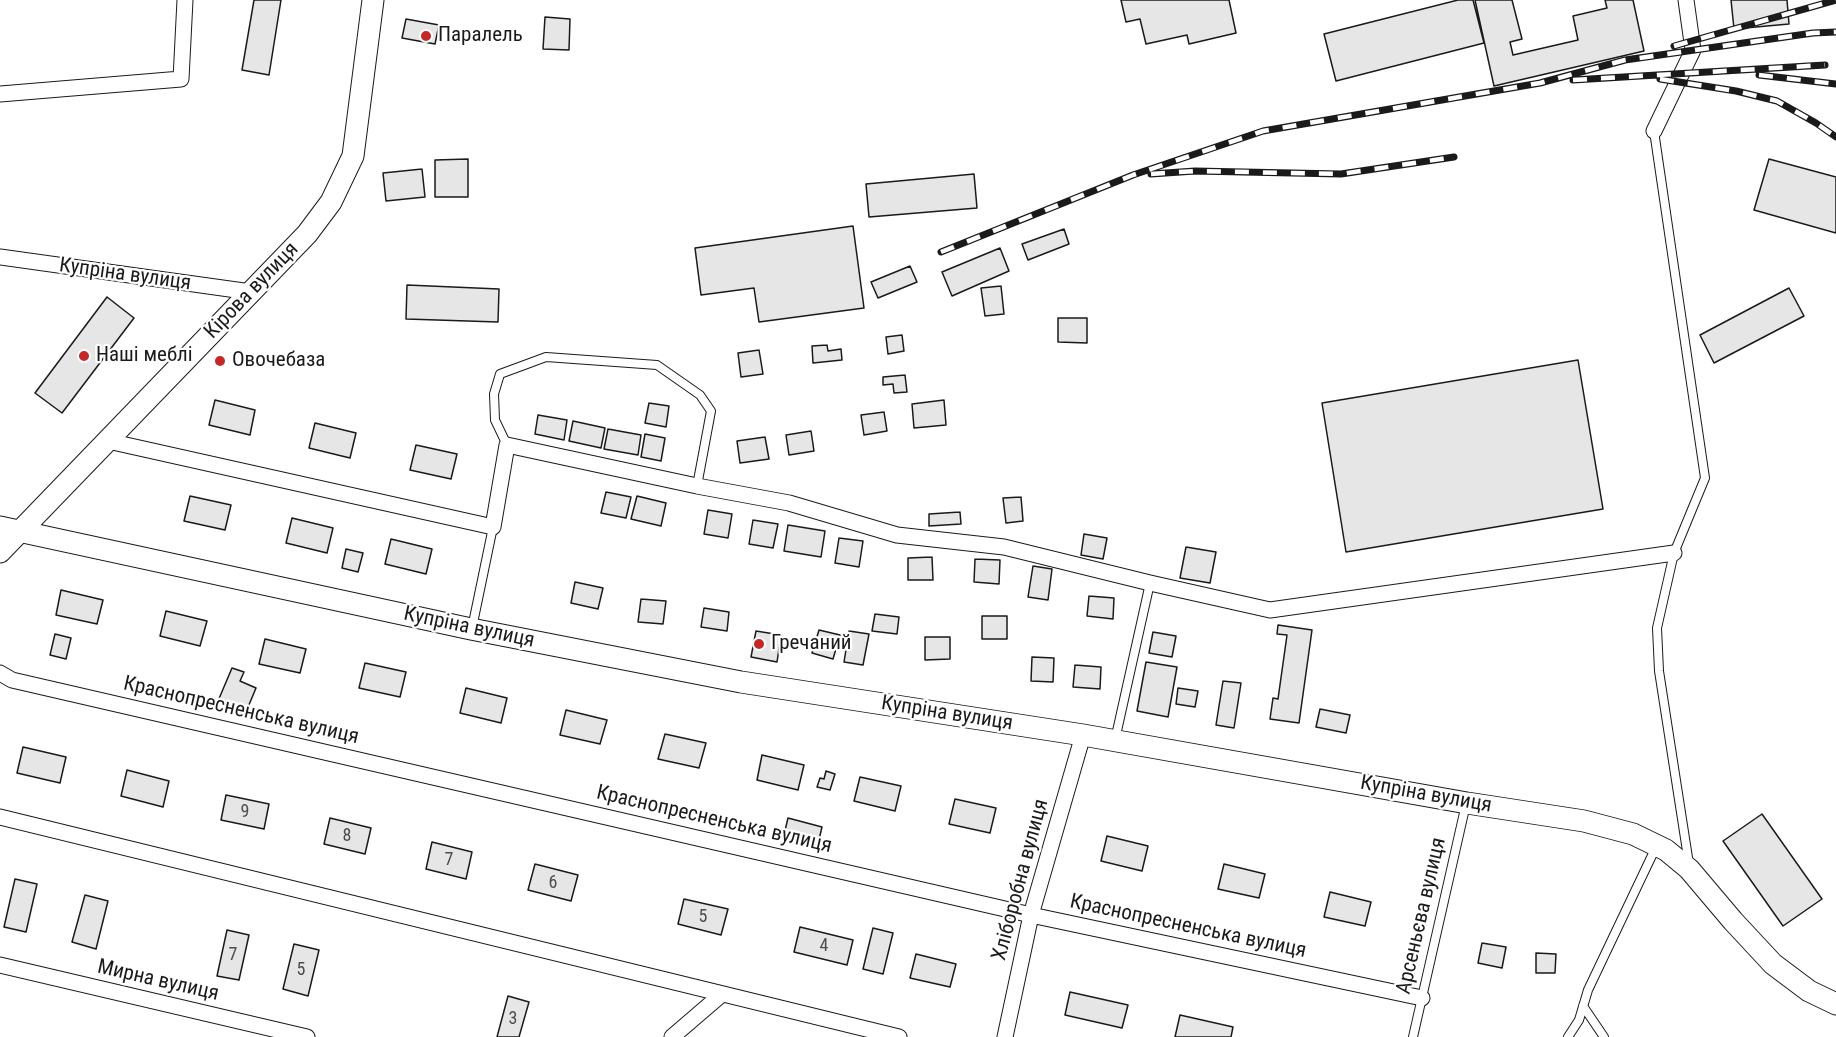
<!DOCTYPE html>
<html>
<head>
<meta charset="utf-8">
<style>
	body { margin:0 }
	canvas { display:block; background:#fff }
</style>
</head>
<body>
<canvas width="1836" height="1037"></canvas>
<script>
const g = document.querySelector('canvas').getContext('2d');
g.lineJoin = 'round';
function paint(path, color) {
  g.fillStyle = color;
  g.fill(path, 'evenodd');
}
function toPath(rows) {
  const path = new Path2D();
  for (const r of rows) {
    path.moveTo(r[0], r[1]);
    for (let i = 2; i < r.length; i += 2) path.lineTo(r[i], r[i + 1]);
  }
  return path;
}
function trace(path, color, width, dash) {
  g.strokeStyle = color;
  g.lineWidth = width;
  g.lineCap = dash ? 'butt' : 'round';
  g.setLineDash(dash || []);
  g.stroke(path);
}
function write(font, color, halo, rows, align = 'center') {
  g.font = font + ' "Roboto Condensed",sans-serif';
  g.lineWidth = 4.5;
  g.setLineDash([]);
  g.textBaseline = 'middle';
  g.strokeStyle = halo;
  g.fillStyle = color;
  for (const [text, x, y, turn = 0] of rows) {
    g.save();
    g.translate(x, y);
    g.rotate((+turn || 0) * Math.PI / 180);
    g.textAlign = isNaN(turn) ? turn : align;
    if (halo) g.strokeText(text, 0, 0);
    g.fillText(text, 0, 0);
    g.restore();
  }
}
const building = toPath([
	[254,0,281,0,269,75,242,70,254,0],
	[1121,0,1229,0,1236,33,1189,44,1187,35,1146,44,1140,19,1126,22,1121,0],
	[1458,0,1473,0,1484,43,1336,81,1324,34,1458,0],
	[1475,0,1512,0,1522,39,1510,42,1513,55,1578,40,1573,16,1607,8,1605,0,1633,0,1644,51,1494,86,1475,0],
	[1731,0,1787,0,1789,24,1734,29,1731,0],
	[545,17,570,19,569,50,543,49,545,17],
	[406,19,439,25,435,44,402,38,406,19],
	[468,159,468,197,435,197,435,160,468,159],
	[1769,159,1836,177,1836,233,1754,210,1769,159],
	[422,169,425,197,386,201,383,173,422,169],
	[974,174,977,208,869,217,866,184,974,174],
	[853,226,864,308,759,322,754,288,701,295,695,248,853,226],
	[1064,229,1069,244,1028,260,1022,244,1064,229],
	[1000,248,1009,271,952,296,942,272,1000,248],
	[910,266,917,282,878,298,871,282,910,266],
	[407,285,499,289,498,322,406,319,407,285],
	[1001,286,1004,314,985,316,981,288,1001,286],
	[1789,288,1804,316,1714,363,1700,335,1789,288],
	[107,297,134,318,62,413,35,393,107,297],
	[1058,318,1087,318,1087,343,1058,342,1058,318],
	[902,335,904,351,888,354,886,337,902,335],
	[827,345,828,351,841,349,842,360,813,363,812,346,827,345],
	[759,350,763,374,741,377,738,353,759,350],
	[1578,360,1603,509,1346,552,1322,403,1578,360],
	[905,375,907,392,894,393,893,384,883,385,883,377,905,375],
	[215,400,255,410,250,435,209,425,215,400],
	[944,400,946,425,914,428,912,404,944,400],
	[649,403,669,406,666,427,645,423,649,403],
	[884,412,887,431,864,435,861,415,884,412],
	[538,415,567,420,564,440,535,434,538,415],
	[573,421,605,428,601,448,569,441,573,421],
	[315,423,356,433,350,458,309,448,315,423],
	[608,429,641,435,638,455,604,449,608,429],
	[811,431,814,451,789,455,786,435,811,431],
	[645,434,665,438,661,461,641,457,645,434],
	[765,437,769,459,740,463,737,441,765,437],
	[416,445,457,454,451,479,410,470,416,445],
	[606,492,631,497,626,518,601,513,606,492],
	[190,496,231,505,225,530,184,521,190,496],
	[637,496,666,503,661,526,631,519,637,496],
	[1021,497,1023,521,1006,523,1003,498,1021,497],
	[708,510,732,514,728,538,704,534,708,510],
	[960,512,961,524,929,526,929,514,960,512],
	[292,518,333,528,327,553,286,543,292,518],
	[753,520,778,524,773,548,749,544,753,520],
	[788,525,825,531,821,557,784,551,788,525],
	[1084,534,1107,538,1103,559,1081,555,1084,534],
	[839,538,863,541,859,567,835,563,839,538],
	[391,539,432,549,426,574,385,564,391,539],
	[1186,547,1216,552,1210,583,1180,578,1186,547],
	[346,549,363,553,358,572,342,568,346,549],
	[932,557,933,580,908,580,908,558,932,557],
	[975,559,1000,560,999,584,974,582,975,559],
	[1033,566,1052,569,1048,600,1028,597,1033,566],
	[575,582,603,588,598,609,571,603,575,582],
	[61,590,103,600,97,624,56,615,61,590],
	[1089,596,1114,598,1113,619,1087,616,1089,596],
	[641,599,666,601,663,624,638,622,641,599],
	[704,608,729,612,727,631,701,627,704,608],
	[166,611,207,621,200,646,160,636,166,611],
	[875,614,899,617,897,634,872,631,875,614],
	[982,616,1007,616,1007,639,982,639,982,616],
	[1278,625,1312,630,1299,723,1270,719,1273,698,1278,699,1287,635,1277,634,1278,625],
	[819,630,840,635,833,659,812,653,819,630],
	[756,631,781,635,777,662,751,657,756,631],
	[849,631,869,634,863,665,844,662,849,631],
	[1153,632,1176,636,1172,657,1149,653,1153,632],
	[55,634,71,638,66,659,50,655,55,634],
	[925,637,950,637,950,659,925,660,925,637],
	[265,639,306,649,300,673,259,664,265,639],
	[1032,657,1054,658,1053,682,1031,681,1032,657],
	[1146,662,1177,667,1168,717,1137,711,1146,662],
	[365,663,406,672,400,697,359,688,365,663],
	[1075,665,1101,667,1100,689,1073,687,1075,665],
	[232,668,244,672,240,681,256,688,246,712,218,701,232,668],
	[1223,681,1241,683,1234,728,1216,725,1223,681],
	[466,688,507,698,501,723,460,713,466,688],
	[1178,688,1198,691,1195,707,1176,704,1178,688],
	[1320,709,1350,715,1346,733,1316,727,1320,709],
	[566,710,607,720,600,744,560,735,566,710],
	[665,734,706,743,699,768,658,759,665,734],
	[23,747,66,757,60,783,17,773,23,747],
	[762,755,804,765,798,790,757,780,762,755],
	[127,770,169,781,163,807,121,796,127,770],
	[826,771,835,774,830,790,817,787,820,778,824,779,826,771],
	[860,777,901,786,895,811,854,801,860,777],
	[226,795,269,804,264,829,221,820,226,795],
	[955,799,996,808,990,833,949,824,955,799],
	[1762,814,1822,899,1783,926,1723,841,1762,814],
	[330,818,371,828,365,854,324,844,330,818],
	[788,818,822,827,817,848,783,839,788,818],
	[1107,836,1148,846,1142,871,1101,861,1107,836],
	[432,842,472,852,466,879,426,869,432,842],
	[535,864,578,875,571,901,528,890,535,864],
	[1224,864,1265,874,1259,898,1218,889,1224,864],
	[15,879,37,884,26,932,4,927,15,879],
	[1330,892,1371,902,1365,926,1324,917,1330,892],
	[85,895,108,901,96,949,72,942,85,895],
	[684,899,728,909,721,935,678,924,684,899],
	[800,927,853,940,847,965,794,952,800,927],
	[873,928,893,933,883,974,863,969,873,928],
	[227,930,249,935,239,980,217,976,227,930],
	[1482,943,1506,947,1502,968,1478,963,1482,943],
	[294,944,319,950,308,996,283,989,294,944],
	[1536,953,1556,954,1555,973,1536,973,1536,953],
	[916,954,956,964,950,987,910,978,916,954],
	[1070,992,1128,1005,1122,1028,1065,1015,1070,992],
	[508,996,529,1002,519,1037,497,1037,508,996],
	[1180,1015,1233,1027,1231,1037,1175,1037,1180,1015]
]);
paint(building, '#e6e6e6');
trace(building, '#1a1a1a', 1.5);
const lane = toPath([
	[1654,131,1705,478,1674,553,1657,628,1659,671,1689,864],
	[507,445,495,420,494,394,500,374,546,357,657,365,700,395,711,411,697,486],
	[472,628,493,527],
	[1115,740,1150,583],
	[1583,1006,1604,1037],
	[1413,1037,1466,804],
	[1568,1037,1579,1020,1588,990,1656,847]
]);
const street = toPath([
	[0,94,181,79,185,0],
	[1654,131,1693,50,1686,0],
	[0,257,251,292],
	[108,441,493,527,507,445,697,486,789,503,897,535,1004,547,1150,583,1270,610,1674,553],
	[0,673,12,680,1031,915,1422,998],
	[0,817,899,1037],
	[0,965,307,1037],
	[672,1037,722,994],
	[1005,1037,1031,915,1083,735]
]);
const secondary = toPath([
	[0,527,471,629,741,682,1083,735,1467,803,1584,821,1633,834,1666,850,1689,869,1733,921,1773,964,1809,991,1836,1004],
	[0,552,307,234,331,202,353,156,373,0]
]);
trace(lane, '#1a1a1a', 10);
trace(street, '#1a1a1a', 17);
trace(secondary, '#1a1a1a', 23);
trace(toPath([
	[1694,85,1736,91,1777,101,1816,123,1836,137]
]), '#5f5f5f', 3, [4.5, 3]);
trace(lane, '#fff', 8);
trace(street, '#fff', 15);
trace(secondary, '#fff', 21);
const rail = toPath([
	[1674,46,1836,0],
	[1759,75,1836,84],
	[1660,79,1736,91,1777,101,1816,123,1836,137],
	[1573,80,1825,65],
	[1151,174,1195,171,1341,174,1454,157],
	[941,252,1133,175,1263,131,1540,83,1625,60,1813,33,1836,32]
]);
trace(rail, '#1a1a1a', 7);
trace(rail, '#fff', 4.5, [14]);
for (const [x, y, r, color] of [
	[426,36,6,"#c62828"],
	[84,356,6,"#c62828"],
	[220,361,6,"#c62828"],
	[759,644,6,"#c62828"]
]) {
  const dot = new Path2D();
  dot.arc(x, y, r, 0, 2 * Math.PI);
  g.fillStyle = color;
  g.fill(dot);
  trace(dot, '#fff', 2);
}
write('18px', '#4d4d4d', null, [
	["9",245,812],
	["8",347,836],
	["7",449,860],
	["6",553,883],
	["5",703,917],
	["4",824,946],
	["7",233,955],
	["5",301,970],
	["3",513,1019]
]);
write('21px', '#1a1a1a', '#fff', [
	["Паралель",438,36],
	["Наші меблі",96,356],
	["Овочебаза",232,361],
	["Гречаний",771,644]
], 'left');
write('21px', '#1a1a1a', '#fff', [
	["Купріна вулиця",125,275,8],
	["Кірова вулиця",252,291,-46],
	["Купріна вулиця",469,628,12],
	["Краснопресненська вулиця",241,711,13],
	["Купріна вулиця",947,714,9],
	["Купріна вулиця",1426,795,10],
	["Краснопресненська вулиця",714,820,13],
	["Хліборобна вулиця",1021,880,-75],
	["Арсеньєва вулиця",1422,916,-77],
	["Краснопресненська вулиця",1188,927,12],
	["Мирна вулиця",158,981,13]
]);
</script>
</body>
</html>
